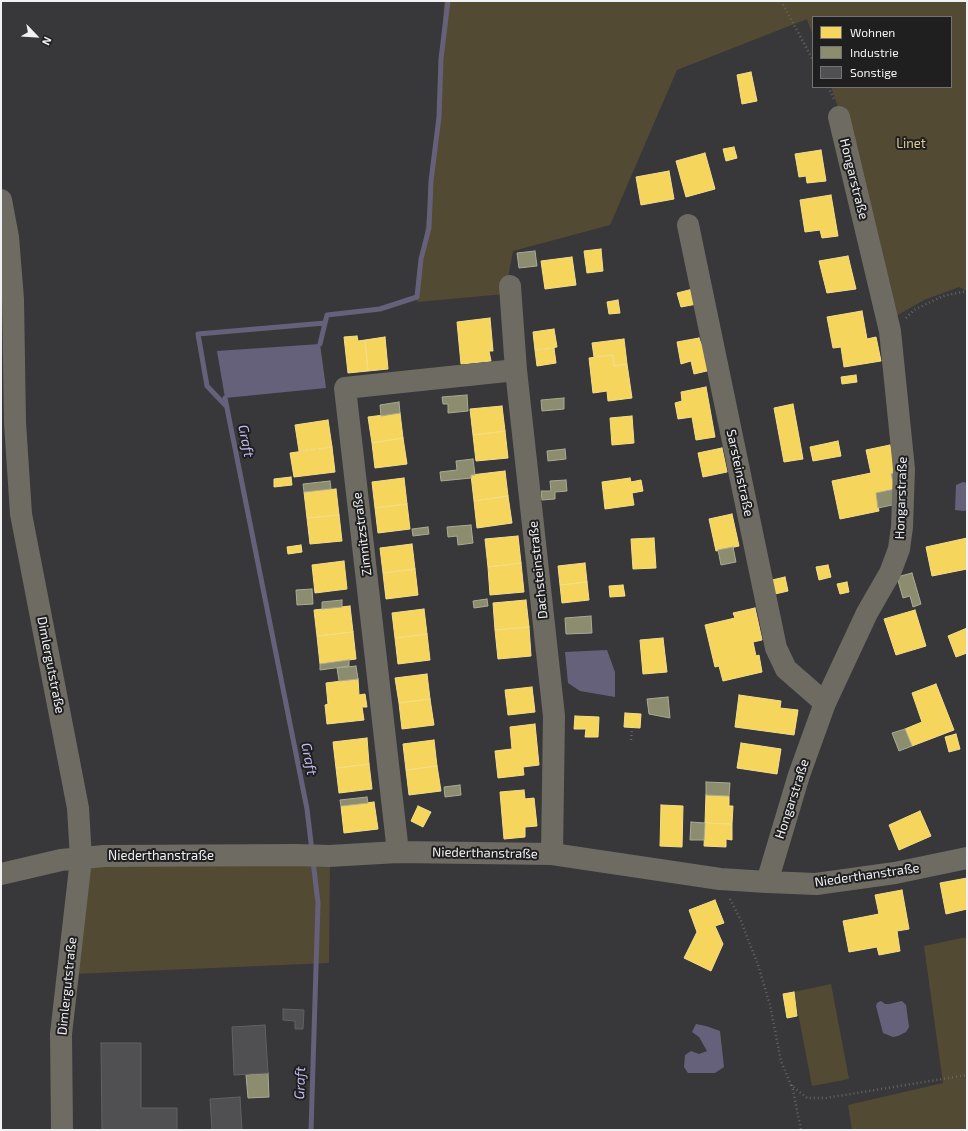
<!DOCTYPE html>
<html>
<head>
<meta charset="utf-8">
<style>
	body { margin:0 }
	#map { position:relative; width:968px; height:1131px; overflow:hidden; background:#38383a; font-family:"Exo 2",sans-serif }
	canvas { display:block }
	.frame { position:absolute; inset:0; border:2px solid #f1f1f3; pointer-events:none }
	.legend { position:absolute; left:812px; top:16px; width:140px; height:72px; box-sizing:border-box; background:#1f1f20; border:1px solid #737374; margin:0; padding:5px 7px; list-style:none; font-size:12px; color:#f1f1f3 }
	.legend li { display:flex; align-items:center; gap:8px; height:20px }
	.legend b { width:20px; border:1px solid #737374 }
	.north { position:absolute; left:16px; top:16px; width:40px; height:40px; -webkit-text-stroke:3px #1f1f20; paint-order:stroke; rotate:115deg; font-size:11px; font-weight:700; line-height:16px; text-align:center; color:#f1f1f3 }
	.north::after { content:''; display:block; margin:auto; width:14px; height:18px; background:#f1f1f3; clip-path:polygon(50% 0,100% 100%,50% 72%,0 100%) }
</style>
</head>
<body>
<div id="map">
<canvas width="968" height="1131"></canvas>
<div class="frame"></div>
<ul class="legend">
<li><b style="height:11px;background:#f6d55c"></b>Wohnen</li>
<li><b style="height:11px;background:#8c8c6e"></b>Industrie</li>
<li><b style="height:11px;background:#505052"></b>Sonstige</li>
</ul>
<div class="north">N</div>
</div>
<script>
const g = document.querySelector('canvas').getContext('2d');
g.lineJoin = 'round';
function paint(path, color) {
  g.fillStyle = color;
  g.fill(path, 'evenodd');
}
function toPath(rows) {
  const path = new Path2D();
  for (const r of rows) {
    path.moveTo(r[0], r[1]);
    for (let i = 2; i < r.length; i += 2) path.lineTo(r[i], r[i + 1]);
  }
  return path;
}
function trace(path, color, width, dash) {
  g.strokeStyle = color;
  g.lineWidth = width;
  g.lineCap = dash ? 'butt' : 'round';
  g.setLineDash(dash || []);
  g.stroke(path);
}
function write(font, color, halo, rows, align = 'center') {
  g.font = font + ' "Exo 2",sans-serif';
  g.lineWidth = 4;
  g.setLineDash([]);
  g.textBaseline = 'middle';
  g.strokeStyle = halo;
  g.fillStyle = color;
  for (const [text, x, y, turn = 0] of rows) {
    g.save();
    g.translate(x, y);
    g.rotate((+turn || 0) * Math.PI / 180);
    g.textAlign = isNaN(turn) ? turn : align;
    if (halo) g.strokeText(text, 0, 0);
    g.fillText(text, 0, 0);
    g.restore();
  }
}
paint(toPath([
	[444,1,967,1,967,291,959,287,924,300,889,320,853,150,831,87,951,87,951,17,813,17,813,36,807,19,677,70,610,225,513,251,505,294,417,302,438,119],
	[330,862,329,963,73,974,89,864],
	[967,937,967,1130,852,1130,848,1105,943,1083,924,946],
	[831,984,849,1079,812,1086,794,992]
]), '#534a34');
paint(toPath([
	[320,344,326,388,225,398,217,351],
	[963,482,967,483,967,510,964,511,955,510,956,485],
	[607,650,615,672,615,697,580,691,568,683,565,652],
	[881,1001,885,1004,889,1004,902,1001,906,1005,909,1027,906,1032,898,1036,893,1037,883,1033,876,1006,877,1003],
	[696,1024,706,1026,720,1031,724,1067,715,1073,688,1073,684,1067,685,1055,691,1051,699,1054,707,1051,699,1037,692,1032]
]), '#65617b');
const homes = toPath([
	[751,72,757,101,742,104,737,75,751,72],
	[734,147,737,158,726,161,723,149,734,147],
	[821,150,826,181,807,183,806,176,799,177,795,154,821,150],
	[705,153,715,189,686,197,676,161,705,153],
	[669,171,674,199,641,205,636,177,669,171],
	[831,195,838,236,822,238,820,230,805,232,800,200,831,195],
	[601,249,603,271,587,273,584,251,601,249],
	[848,256,856,289,827,293,819,261,848,256],
	[572,257,576,285,545,289,541,261,572,257],
	[693,289,697,304,681,307,677,293,693,289],
	[618,300,620,313,609,314,607,302,618,300],
	[862,311,867,339,876,337,881,361,844,367,841,347,833,348,827,317,862,311],
	[490,318,493,351,489,351,491,361,461,364,457,322,490,318],
	[554,329,557,347,535,350,533,332,554,329],
	[357,336,358,341,365,340,368,371,348,373,344,337,357,336],
	[385,337,388,369,368,371,365,340,385,337],
	[699,338,701,344,706,343,711,370,694,374,691,361,681,364,677,342,699,338],
	[624,339,627,364,614,366,613,355,594,357,592,343,624,339],
	[554,348,556,363,537,366,535,350,554,348],
	[613,355,614,366,627,364,632,398,608,401,607,391,593,393,589,358,613,355],
	[856,375,857,382,842,384,841,377,856,375],
	[706,387,715,437,696,440,692,417,678,419,675,403,682,401,681,392,706,387],
	[793,404,803,459,784,462,774,408,793,404],
	[502,406,505,431,473,435,470,409,502,406],
	[400,413,403,438,372,443,368,417,400,413],
	[632,416,634,443,612,445,610,418,632,416],
	[328,420,332,447,299,451,295,425,328,420],
	[505,431,508,458,476,461,473,435,505,431],
	[403,438,407,464,375,468,372,443,403,438],
	[838,441,841,456,813,461,810,447,838,441],
	[890,445,896,473,891,474,895,489,876,493,879,511,840,519,832,481,871,473,866,450,890,445],
	[332,447,335,472,294,477,290,453,332,447],
	[722,448,727,472,703,477,698,453,722,448],
	[505,471,508,496,474,501,471,475,505,471],
	[291,477,292,485,274,487,274,479,291,477],
	[404,478,407,504,375,508,372,482,404,478],
	[630,478,631,482,641,480,643,491,632,493,634,505,605,509,602,482,630,478],
	[336,489,339,515,307,518,304,492,336,489],
	[508,496,512,523,477,528,474,501,508,496],
	[407,504,410,529,378,533,375,508,407,504],
	[732,514,739,546,716,551,709,519,732,514],
	[339,515,342,541,310,544,307,518,339,515],
	[518,536,521,563,488,567,485,539,518,536],
	[654,538,656,568,633,569,631,539,654,538],
	[967,538,967,569,932,576,926,547,967,538],
	[412,544,415,569,383,573,380,548,412,544],
	[301,545,302,552,288,554,287,547,301,545],
	[344,561,347,589,315,593,312,565,344,561],
	[521,563,524,592,490,595,488,567,521,563],
	[585,563,587,582,560,585,558,566,585,563],
	[828,565,831,577,819,580,816,567,828,565],
	[415,569,418,595,386,599,383,573,415,569],
	[785,577,788,591,775,594,772,580,785,577],
	[587,582,589,600,562,603,560,585,587,582],
	[847,582,849,592,840,594,837,584,847,582],
	[623,585,625,596,610,597,609,586,623,585],
	[526,600,529,627,495,630,493,603,526,600],
	[350,606,353,632,317,636,314,610,350,606],
	[755,608,762,640,753,642,756,656,759,655,762,672,723,681,719,666,715,667,705,625,735,618,733,613,755,608],
	[424,609,427,634,395,638,392,613,424,609],
	[915,610,926,646,896,655,884,619,915,610],
	[529,627,531,656,498,659,495,630,529,627],
	[967,628,967,653,956,657,948,636,967,628],
	[353,632,356,659,320,664,317,636,353,632],
	[427,634,430,660,398,664,395,638,427,634],
	[663,638,667,672,643,674,640,640,663,638],
	[427,674,430,699,399,703,395,678,427,674],
	[358,679,359,695,365,694,367,707,362,707,364,720,327,724,325,705,328,704,326,683,358,679],
	[936,684,954,730,912,746,905,729,922,722,912,693,936,684],
	[532,687,535,712,508,715,505,690,532,687],
	[739,695,781,701,780,708,798,710,794,735,735,727,739,695],
	[430,699,434,725,402,729,399,703,430,699],
	[625,713,641,714,640,728,624,727,625,713],
	[575,716,599,717,598,737,585,737,586,729,574,729,575,716],
	[535,724,539,765,523,767,524,775,498,778,495,751,512,749,510,727,535,724],
	[956,734,960,749,949,752,945,737,956,734],
	[367,738,369,764,336,768,333,742,367,738],
	[434,740,437,766,406,770,403,744,434,740],
	[741,743,781,749,777,774,737,768,741,743],
	[369,764,372,789,339,793,336,768,369,764],
	[437,766,441,791,409,795,406,770,437,766],
	[524,790,525,799,534,798,537,826,525,827,525,837,504,839,500,792,524,790],
	[706,795,729,796,729,806,733,806,732,824,705,823,706,795],
	[374,802,378,829,344,833,341,806,374,802],
	[661,805,683,806,682,847,660,846,661,805],
	[418,806,431,812,423,827,411,821,418,806],
	[920,811,931,836,899,850,889,825,920,811],
	[705,823,732,824,732,840,726,839,726,847,704,846,705,823],
	[967,878,967,909,946,914,940,883,967,878],
	[902,890,909,929,897,931,900,951,879,955,877,947,849,952,843,921,879,914,875,895,902,890],
	[715,900,724,923,715,926,723,944,711,971,684,958,697,932,689,910,715,900],
	[794,992,797,1016,787,1018,783,994,794,992]
]);
paint(homes, '#f6d55c');
trace(homes, '#f4dd89', 1);
const industry = toPath([
	[535,251,537,266,519,268,517,253,535,251],
	[467,395,468,411,448,413,448,404,443,404,442,397,467,395],
	[564,398,564,409,542,411,541,400,564,398],
	[399,402,400,413,381,416,380,405,399,402],
	[565,449,566,459,548,461,547,451,565,449],
	[473,459,475,475,471,475,471,478,441,481,440,472,457,470,456,461,473,459],
	[896,473,897,504,878,508,876,493,895,489,891,474,896,473],
	[566,480,567,491,555,492,555,499,542,500,541,491,551,491,550,481,566,480],
	[330,481,331,489,304,492,303,484,330,481],
	[471,525,473,543,458,545,457,536,448,537,447,527,471,525],
	[428,527,429,534,413,536,412,529,428,527],
	[733,547,736,562,721,565,718,550,733,547],
	[912,573,921,604,913,607,910,596,903,598,897,577,912,573],
	[312,589,313,604,297,605,296,590,312,589],
	[487,599,488,606,474,608,473,601,487,599],
	[342,600,342,607,322,609,322,602,342,600],
	[591,616,592,633,566,634,565,618,591,616],
	[349,660,349,666,320,670,320,664,349,660],
	[356,666,358,679,339,681,337,668,356,666],
	[668,697,670,718,649,714,647,699,668,697],
	[905,729,912,746,899,751,892,733,905,729],
	[706,782,730,783,729,796,706,795,706,782],
	[460,785,461,795,445,797,444,787,460,785],
	[367,797,368,803,341,806,340,800,367,797],
	[691,822,705,823,704,840,690,840,691,822],
	[268,1073,269,1097,248,1098,246,1075,268,1073]
]);
paint(industry, '#8c8c6e');
trace(industry, '#aaaa96', 1);
trace(toPath([
	[320,344,327,315,380,309,417,297,421,259,429,228,431,181,439,117,441,59,448,1],
	[225,398,307,809,312,851],
	[227,407,207,386,198,334,325,323],
	[311,1130,318,903,313,861]
]), '#65617b', 5);
const building = toPath([
	[283,1009,304,1010,303,1029,295,1029,295,1021,283,1020,283,1009],
	[265,1025,268,1073,234,1075,232,1027,265,1025],
	[101,1043,141,1043,141,1108,177,1108,177,1130,102,1130,101,1043],
	[240,1097,242,1130,212,1130,210,1099,240,1097]
]);
paint(building, '#505052');
trace(building, '#616163', 1);
trace(toPath([
	[781,1,813,60],
	[828,87,834,99],
	[906,318,914,310,943,296,967,291],
	[631,740,632,728],
	[730,899,741,921,758,965,770,1005,781,1061,791,1085,807,1098,826,1098,967,1075],
	[792,1085,801,1130]
]), '#686560', 2.5, [1, 3]);
trace(toPath([
	[1,200,8,237,13,299,15,423,21,514,78,808,81,859,61,1034,62,1130],
	[688,225,776,648,786,669,825,703],
	[510,286,516,370,554,716,552,854],
	[398,852,345,388,516,370],
	[1,874,61,860,104,856,297,855,329,856,398,852,552,854,720,879,767,882,816,884,895,873,967,858],
	[767,882,799,775,825,703,867,613,890,573,899,549,902,527,904,469,890,331,839,117]
]), '#6e6b63', 22);
write('13px', '#dfcb95', '#1f1f20', [
	["Linet",911,144]
]);
write('13px', '#f1f1f3', '#1f1f20', [
	["Hongarstraße",854,179,76],
	["Sarsteinstraße",740,473,78],
	["Hongarstraße",901,498,-88],
	["Zimnitzstraße",362,534,-97],
	["Dachsteinstraße",538,570,-96],
	["Dimlergutstraße",51,665,79],
	["Hongarstraße",792,799,-72],
	["Niederthanstraße",485,853,1],
	["Niederthanstraße",161,856],
	["Niederthanstraße",867,875,-8],
	["Dimlergutstraße",67,986,-84]
]);
write('italic 14px', '#c2bbef', '#1f1f20', [
	["Graft",246,441,79],
	["Graft",309,759,79],
	["Graft",300,1083,-88]
]);
</script>
</body>
</html>
